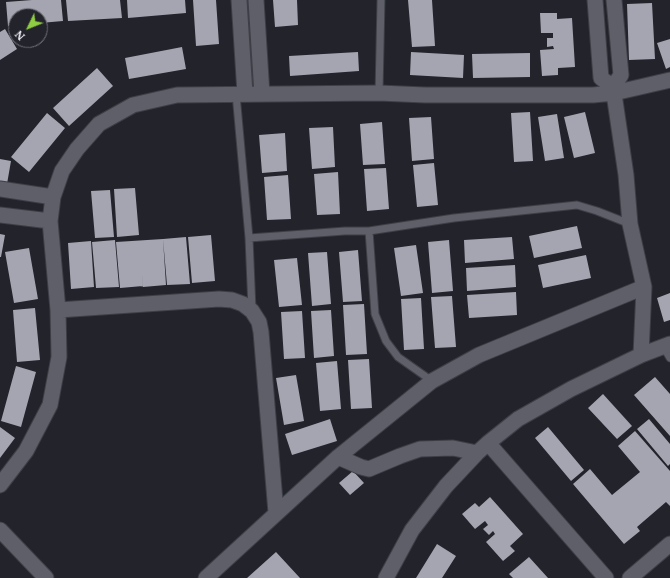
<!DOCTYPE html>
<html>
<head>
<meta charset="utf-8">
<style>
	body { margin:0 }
	#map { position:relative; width:670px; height:578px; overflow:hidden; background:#22232b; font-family:"Noto Serif",serif }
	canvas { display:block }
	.north { position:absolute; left:8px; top:8px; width:40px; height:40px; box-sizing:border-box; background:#22232b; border:1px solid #75767d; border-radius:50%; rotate:227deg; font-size:11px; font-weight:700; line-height:16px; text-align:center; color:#f2f3f9 }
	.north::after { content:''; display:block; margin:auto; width:14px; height:18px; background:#8fcd42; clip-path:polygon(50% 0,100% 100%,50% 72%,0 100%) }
</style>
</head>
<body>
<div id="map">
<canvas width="670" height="578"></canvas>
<div class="north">N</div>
</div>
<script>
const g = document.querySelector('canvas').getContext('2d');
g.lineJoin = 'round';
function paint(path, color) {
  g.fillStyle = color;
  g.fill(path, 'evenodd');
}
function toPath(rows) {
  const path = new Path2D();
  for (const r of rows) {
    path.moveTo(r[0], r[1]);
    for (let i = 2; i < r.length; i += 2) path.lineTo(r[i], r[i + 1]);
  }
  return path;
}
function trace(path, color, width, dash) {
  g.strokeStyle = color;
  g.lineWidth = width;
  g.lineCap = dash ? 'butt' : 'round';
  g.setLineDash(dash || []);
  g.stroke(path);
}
paint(toPath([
	[32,0,61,0,63,21,40,23,40,16,16,16,16,25,8,26,6,2],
	[66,0,120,0,122,18,68,21],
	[127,0,185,0,186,13,128,18],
	[193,0,216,0,219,44,196,46],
	[273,0,297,0,298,25,275,27],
	[408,0,432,0,435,46,412,47],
	[652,3,655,59,629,60,627,4],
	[540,13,557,13,557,19,572,18,575,67,558,68,558,75,542,76,540,50,554,49,553,46,547,47,547,38,553,38,553,33,541,33],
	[5,29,17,49,0,60,0,32],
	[670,39,670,67,666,69,657,43],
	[182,47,186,69,129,79,125,58],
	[358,52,359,71,290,76,289,56],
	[411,52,464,55,463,78,410,75],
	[530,53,530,77,473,78,472,54],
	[97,68,113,86,69,126,53,108],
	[530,112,533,161,514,162,511,113],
	[585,112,595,153,574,158,564,117],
	[47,113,65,128,29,172,11,157],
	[557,114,564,158,545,161,538,117],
	[431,117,434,159,412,161,409,118],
	[382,122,385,164,363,165,360,124],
	[333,127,335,167,312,169,309,128],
	[285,133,287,171,262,173,259,135],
	[0,159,11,161,7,184,0,183],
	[434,163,438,205,417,207,413,165],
	[386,168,389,209,367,211,364,169],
	[338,172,340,214,317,215,314,174],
	[288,175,291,219,267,220,264,177],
	[135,188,139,235,117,237,114,189],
	[110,190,114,237,95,238,91,191],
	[577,226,582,248,534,258,529,236],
	[0,234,5,235,1,257,0,257],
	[211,235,215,281,192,283,188,237],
	[186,237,190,284,167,285,163,239],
	[512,237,514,259,465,263,464,240],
	[163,239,166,285,143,287,142,265,143,286,120,288,116,242],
	[115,240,119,287,96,288,92,242],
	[449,240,453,291,432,293,428,242],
	[91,241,94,287,71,289,68,243],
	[416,245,423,293,401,296,394,248],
	[29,248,38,299,14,303,5,252],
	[358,250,362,301,343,302,339,252],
	[327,252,331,304,312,306,308,253],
	[586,255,591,278,543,288,538,265],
	[297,258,302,305,279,307,274,260],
	[515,265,516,287,467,291,466,268],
	[516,292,517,315,469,318,467,295],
	[670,293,670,320,664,322,657,298],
	[452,296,456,347,435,348,431,297],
	[421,298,424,349,404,350,401,299],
	[364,304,367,354,346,355,343,305],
	[35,308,40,360,17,362,13,310],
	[331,310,334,356,314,358,311,311],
	[302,311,305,358,284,359,281,312],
	[369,359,372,408,351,409,348,360],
	[337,361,341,409,320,411,316,363],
	[16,366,36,372,21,427,1,421],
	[296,375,304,421,284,425,276,378],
	[655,377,670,394,670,436,634,395],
	[603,394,632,426,617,439,588,408],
	[330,419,337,441,292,455,285,434],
	[649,419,670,444,670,464,668,466,637,429],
	[0,427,15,438,0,458],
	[548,427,584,470,571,481,535,438],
	[635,431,670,471,670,506,666,502,637,527,640,531,624,544,573,484,590,469,612,495,640,472,618,446],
	[353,471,364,483,350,495,339,483],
	[490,497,523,534,510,546,515,551,503,561,486,542,495,534,493,531,489,535,483,529,488,525,485,521,475,529,462,514,475,503,479,507],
	[437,544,456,556,442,578,416,578],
	[276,552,300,578,247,578],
	[529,557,548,578,513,578,509,574]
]), '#a4a5b0');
const service = toPath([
	[379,93,381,0],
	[236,94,249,238,252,309],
	[369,231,375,314,386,341,398,357,432,381],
	[249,238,345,231,369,231,454,218,577,205,597,211,630,224],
	[663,346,670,358]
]);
const minor = toPath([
	[239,0,245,94],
	[256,0,262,94],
	[595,0,601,78,613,87],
	[614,0,621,75,613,87,626,175,630,224,644,287,641,355],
	[0,189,53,197],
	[0,215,50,221],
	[58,310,219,299,232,300,243,304,252,311,259,322,261,332,276,513],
	[488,443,606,578],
	[338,457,361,467,369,469,400,456,420,449,453,448,477,453],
	[0,485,26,451,50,405,59,357,58,310,50,221,53,197,62,171,77,149,99,124,133,105,177,95,379,93,425,95,593,95,614,93,670,80],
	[0,530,46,578],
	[206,578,338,457,432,381,479,355,644,287],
	[386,578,412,530,446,486,477,453,488,443,518,419,571,389,641,355,670,344],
	[630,578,670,544]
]);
trace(service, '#3e3f46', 9);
trace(minor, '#3e3f46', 17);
trace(service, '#5e5f68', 7);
trace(minor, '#5e5f68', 15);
</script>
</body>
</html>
